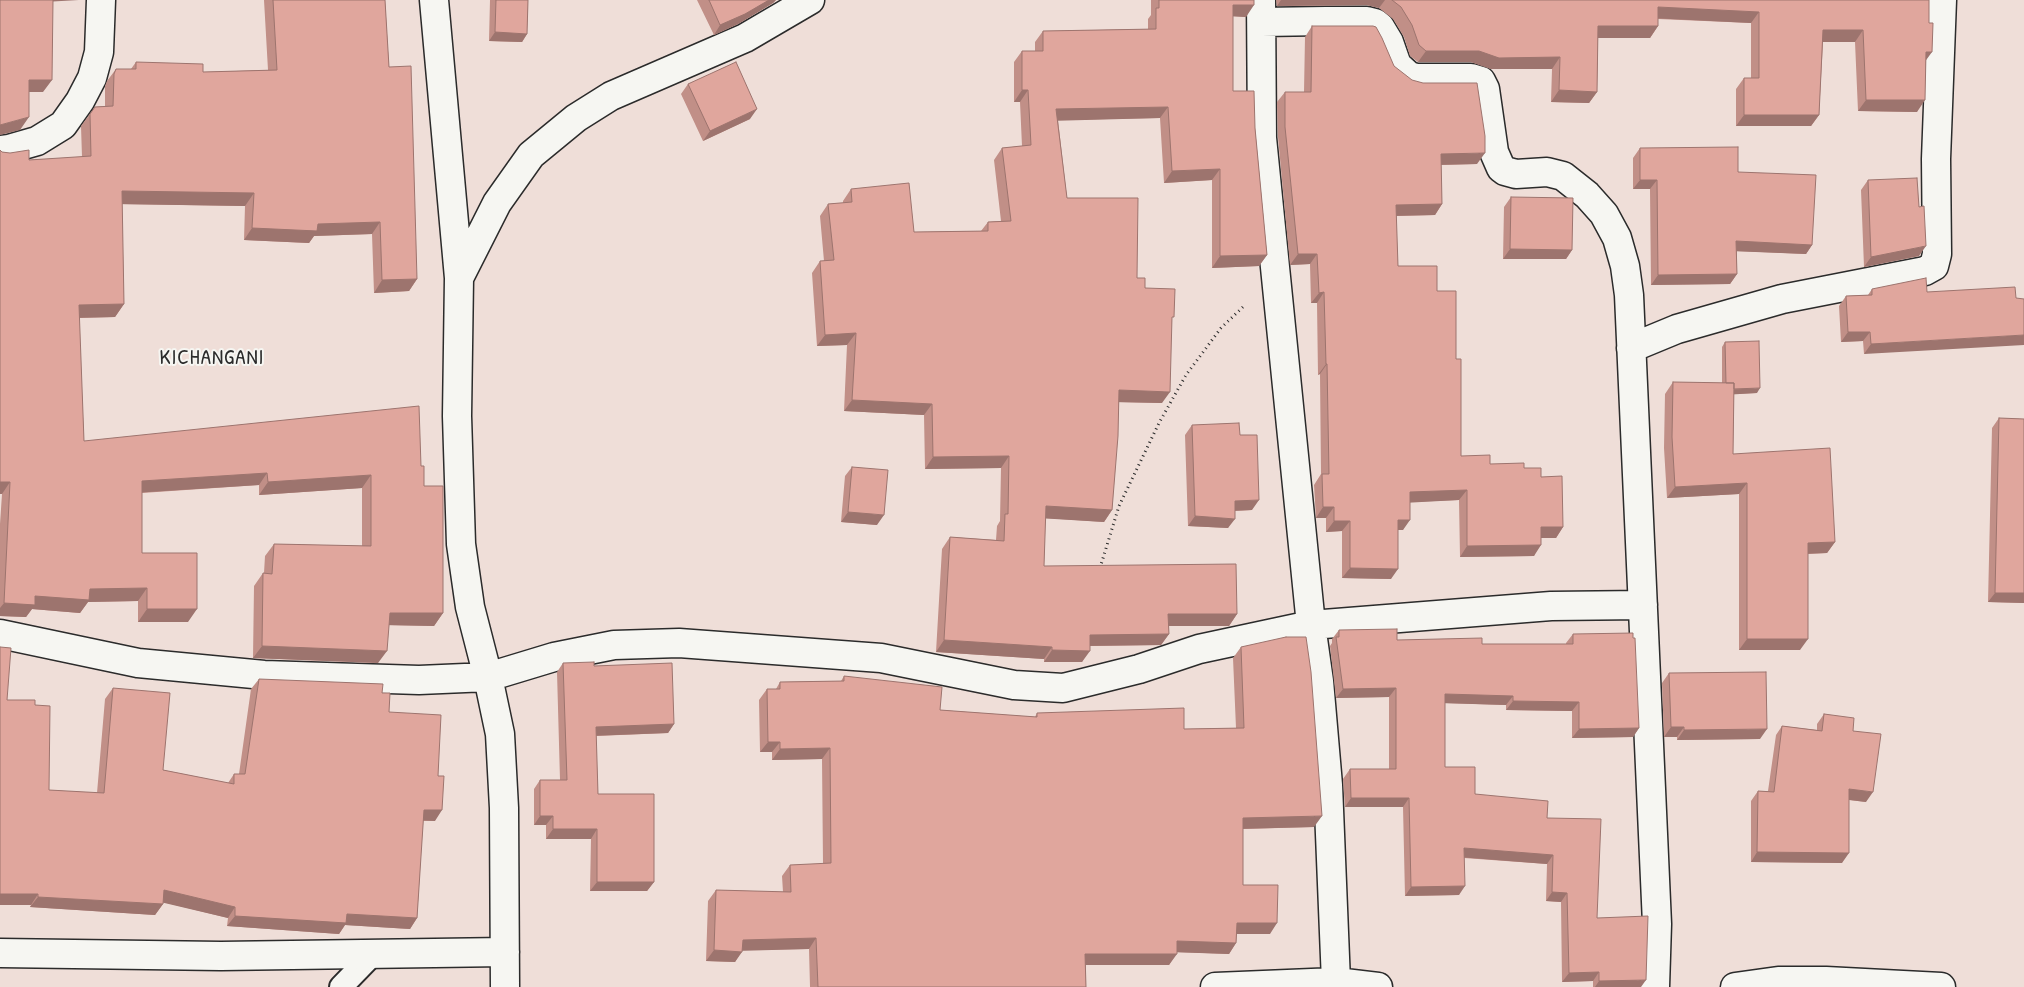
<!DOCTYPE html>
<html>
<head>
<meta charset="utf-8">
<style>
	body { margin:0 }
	canvas { display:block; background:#efded8 }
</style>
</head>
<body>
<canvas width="2024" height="987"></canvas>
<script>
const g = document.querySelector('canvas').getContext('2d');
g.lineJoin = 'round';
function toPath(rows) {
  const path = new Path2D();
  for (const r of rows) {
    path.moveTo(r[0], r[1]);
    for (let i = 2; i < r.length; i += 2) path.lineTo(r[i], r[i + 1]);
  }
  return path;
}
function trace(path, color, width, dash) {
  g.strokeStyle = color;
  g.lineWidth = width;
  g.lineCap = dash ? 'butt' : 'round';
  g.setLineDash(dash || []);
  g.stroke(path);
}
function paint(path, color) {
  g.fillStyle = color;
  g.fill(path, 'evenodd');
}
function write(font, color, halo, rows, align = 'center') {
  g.font = font + ' "Patrick Hand",sans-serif';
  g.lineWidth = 4;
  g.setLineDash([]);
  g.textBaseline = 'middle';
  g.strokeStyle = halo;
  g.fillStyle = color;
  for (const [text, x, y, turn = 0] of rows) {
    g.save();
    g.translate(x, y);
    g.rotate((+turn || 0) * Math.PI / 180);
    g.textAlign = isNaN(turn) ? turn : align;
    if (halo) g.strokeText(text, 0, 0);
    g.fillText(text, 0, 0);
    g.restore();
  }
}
const lane = toPath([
	[341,987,372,955]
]);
const street = toPath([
	[434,0,459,278,457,416,461,544,470,607,488,677,500,734,504,808,505,987],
	[1261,0,1262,138,1311,625,1319,681,1328,785,1336,982],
	[1262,22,1326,21,1367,21,1375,23,1380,27,1389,42,1397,65,1409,76,1416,78,1471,78,1481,81,1485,89,1494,152,1501,168,1505,171,1516,174,1547,172,1563,176,1587,195,1604,214,1617,238,1625,266,1629,295,1657,924,1655,987],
	[0,150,9,149,37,141,63,125,80,101,92,78,99,52,101,0],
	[459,278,497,203,531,155,576,118,611,96,745,38,810,0],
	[1631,348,1677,329,1782,299,1925,271,1934,266,1937,254,1936,159,1942,0],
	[0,634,138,663,264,675,419,680,488,677,554,657,614,645,679,643,881,658,1014,685,1063,688,1139,669,1199,649,1311,625,1551,606,1643,605],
	[0,953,221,956,505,952],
	[1215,987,1336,982,1378,987],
	[1735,987,1778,981,1826,981,1941,987]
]);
trace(lane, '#2b2b2b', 26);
trace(street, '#2b2b2b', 31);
trace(toPath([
	[1100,568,1119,506,1159,423,1186,375,1221,328,1245,305]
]), '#2b2b2b', 3, [1, 4]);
trace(lane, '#f6f6f2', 22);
trace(street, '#f6f6f2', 28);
paint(toPath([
	[264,0,385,0,389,67,417,279,409,291,374,293,372,234,314,236,309,243,244,240,245,206,122,204,124,304,115,317,79,318,84,441,421,466,443,613,434,626,389,625,378,663,253,658,254,586,263,573,264,573,265,556,274,544,362,546,362,488,259,495,259,485,142,493,142,553,188,622,138,622,138,601,88,602,80,613,32,609,26,617,0,616,0,524,2,494,2,152,29,160,82,157,81,126,95,107,105,106,105,86,107,81,116,69,131,69,136,62,203,72,268,70],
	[490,0,528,0,527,34,522,42,489,41],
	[697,0,776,0,773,3,738,24,714,35],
	[1151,0,1254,0,1246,17,1233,16,1233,91,1255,128,1267,255,1259,266,1212,268,1212,180,1164,183,1160,118,1058,120,1067,198,1137,278,1172,320,1162,403,1119,402,1112,510,1104,522,1045,518,1044,566,1237,614,1229,626,1169,626,1169,634,1161,645,1090,646,1082,662,1044,662,1044,659,936,652,942,549,950,537,996,540,997,526,1000,521,1001,468,925,469,924,415,844,411,847,345,817,346,812,273,820,261,824,261,820,216,828,204,843,203,843,201,851,189,914,232,981,231,988,222,1001,221,994,160,1002,148,1022,146,1020,102,1014,102,1014,62,1022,51,1035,51,1035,42,1043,31,1148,29,1148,19,1151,15],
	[1276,0,1929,0,1925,61,1917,112,1858,111,1855,42,1823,42,1819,115,1811,126,1736,126,1736,89,1744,78,1751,78,1751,23,1658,19,1658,26,1650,38,1598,38,1597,92,1589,103,1551,102,1552,69,1491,69,1471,62,1418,62,1410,56,1404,37,1393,19,1379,8,1367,5,1277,6],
	[1312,26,1394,66,1477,164,1441,165,1442,204,1435,215,1396,216,1398,266,1437,291,1456,359,1461,456,1490,464,1524,468,1541,477,1563,527,1556,538,1541,538,1534,556,1460,557,1459,500,1410,502,1403,530,1398,530,1391,579,1342,578,1342,531,1326,532,1326,518,1316,518,1314,485,1321,474,1320,374,1318,375,1317,303,1311,303,1310,264,1290,265,1278,137,1277,102,1285,92,1304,92,1305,37],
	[688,84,750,119,703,141,681,94],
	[1640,148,1738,172,1812,245,1806,254,1737,251,1737,274,1730,284,1651,285,1650,189,1633,189,1633,158],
	[1868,180,1919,256,1864,267,1861,190],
	[1511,197,1572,250,1566,259,1503,259,1504,207],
	[1872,289,1927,292,2016,298,1864,354,1863,341,1841,342,1839,306,1846,296,1868,295],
	[1725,342,1757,393,1734,394,1733,454,1835,542,1827,553,1808,554,1800,650,1739,650,1739,494,1667,498,1664,448,1665,394,1673,382,1722,383,1722,347],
	[1999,418,2024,419,2024,603,1988,602,1992,428],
	[1192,425,1240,435,1252,510,1235,511,1228,528,1188,526,1185,435],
	[852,467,877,525,841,522,845,476],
	[1339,630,1397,640,1482,644,1566,644,1566,643,1573,634,1639,728,1633,737,1572,738,1572,711,1506,710,1506,705,1445,703,1445,767,1475,794,1547,818,1597,918,1641,987,1593,987,1593,981,1562,982,1561,902,1546,901,1547,864,1464,858,1459,895,1405,896,1403,807,1345,807,1343,779,1350,769,1389,769,1389,697,1336,698,1330,646,1332,643,1332,639],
	[1241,647,1314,827,1243,829,1243,885,1270,934,1237,934,1236,943,1229,954,1177,952,1169,965,1086,965,1086,987,810,987,809,949,742,950,735,962,706,961,708,901,716,890,783,892,782,876,790,865,823,864,822,759,772,760,772,752,760,752,759,700,767,689,776,689,780,682,841,681,844,676,940,710,1035,717,1037,713,1184,729,1236,728,1233,658],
	[563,663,594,666,674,724,668,733,596,736,598,794,654,882,647,891,590,891,591,839,546,839,546,825,534,825,534,789,540,780,560,780,557,672],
	[1669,673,1760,739,1677,740,1677,737,1664,737,1662,683],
	[259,679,382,693,389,712,435,821,423,821,417,918,410,929,345,925,339,934,227,926,228,918,163,902,163,904,155,915,30,907,31,905,0,905,7,700,35,705,49,790,97,793,105,699,113,688,163,770,228,783,234,774,239,774,251,689],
	[1824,714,1853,731,1866,802,1849,800,1842,863,1751,862,1751,801,1758,791,1768,791,1776,735,1782,726,1817,730,1817,724]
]), '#c18f87');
paint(toPath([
	[46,0,79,0,44,2],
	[769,0,776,0,773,3,738,24,714,35,720,25],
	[1281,0,1385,0,1379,8,1367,5,1277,6],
	[1233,5,1254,5,1246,17,1225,16],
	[1658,7,1759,12,1751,23,1650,18],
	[1598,26,1658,26,1650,38,1590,38],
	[1823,30,1863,30,1855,42,1815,42],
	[495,32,527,34,522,42,489,41],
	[1426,51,1479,51,1560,57,1552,69,1491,69,1471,62,1418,62],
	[1926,52,1932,52,1924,63],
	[29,80,52,80,43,92,20,92],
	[1022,90,1028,90,1020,102,1014,102],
	[1559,90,1597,92,1589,103,1551,102],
	[1866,100,1925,100,1917,112,1858,111],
	[1168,107,1160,118,1048,121,1056,109],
	[757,109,750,119,703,141,710,131],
	[1744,115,1819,115,1811,126,1736,126],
	[29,117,20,130,0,135,0,125],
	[1485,153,1477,164,1433,165,1441,154],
	[1220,169,1212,180,1164,183,1172,171],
	[1640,180,1657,180,1650,189,1633,189],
	[122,191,254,193,245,206,113,204],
	[1442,204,1435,215,1389,216,1396,205],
	[380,222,372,234,314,236,309,243,244,240,252,228,318,224],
	[1736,241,1812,245,1806,254,1730,251],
	[1926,246,1919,256,1864,267,1871,257],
	[1510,249,1572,250,1566,259,1503,259],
	[1298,254,1317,254,1310,264,1290,265],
	[1267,255,1259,266,1212,268,1220,256],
	[1737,274,1730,284,1651,285,1658,275],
	[417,279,409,291,374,293,382,280],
	[1324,292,1317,303,1311,303,1319,293],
	[124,304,115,317,70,318,79,305],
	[1848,332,1870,332,1863,341,1841,342],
	[856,333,847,345,817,346,825,335],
	[2024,335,2024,345,1864,354,1871,344],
	[1326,364,1327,364,1320,374,1318,375],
	[1760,388,1757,393,1723,395,1726,390],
	[1119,390,1170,392,1162,403,1111,402],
	[852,400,932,404,924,415,844,411],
	[1009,456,1001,468,925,469,933,457],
	[267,473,259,485,133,493,142,481],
	[371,475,362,488,259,495,268,482],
	[0,482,10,482,2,494,0,494],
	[1747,483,1739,494,1667,498,1675,487],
	[1467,490,1459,500,1403,503,1410,492],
	[1259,500,1252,510,1228,511,1235,501],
	[1046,506,1112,510,1104,522,1038,518],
	[1323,507,1334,507,1326,518,1316,518],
	[848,512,884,515,877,525,841,522],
	[1195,516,1235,519,1228,528,1188,526],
	[1398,520,1410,520,1403,530,1391,530],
	[1334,521,1350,521,1342,531,1326,532],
	[1541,527,1563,527,1556,538,1534,538],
	[1835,542,1827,553,1800,554,1808,543],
	[1541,545,1534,556,1460,557,1467,546],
	[1350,568,1398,569,1391,579,1342,578],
	[147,588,138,601,88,602,80,613,32,609,26,617,0,616,0,608,4,603,35,596,90,589],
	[1995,593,2024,593,2024,603,1988,602],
	[147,609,197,609,188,622,138,622],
	[390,613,443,613,434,626,381,625],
	[1168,614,1237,614,1229,626,1160,626],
	[1169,634,1161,645,1082,646,1090,635],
	[1747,639,1808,639,1800,650,1739,650],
	[944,640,1052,647,1044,659,936,652],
	[262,646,387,651,378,663,253,658],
	[1052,650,1090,651,1082,662,1044,662],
	[1396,688,1389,697,1336,698,1343,689],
	[1445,694,1513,696,1506,705,1439,703],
	[1513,701,1579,702,1572,711,1506,710],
	[674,724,668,733,589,736,596,727],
	[1671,727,1684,727,1677,737,1664,737],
	[1639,728,1633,737,1572,738,1579,729],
	[1767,729,1760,739,1677,740,1684,730],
	[768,742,780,742,772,752,760,752],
	[830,748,822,759,772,760,780,749],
	[1849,789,1873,792,1866,802,1842,799],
	[1351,798,1409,798,1403,807,1345,807],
	[424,810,442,810,435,821,416,820],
	[540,816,553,816,546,825,534,825],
	[1322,816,1314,827,1236,829,1243,818],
	[553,829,597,829,591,839,546,839],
	[1464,848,1553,855,1547,864,1458,857],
	[1757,852,1849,853,1842,863,1751,862],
	[597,882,654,882,647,891,590,891],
	[1465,886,1459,895,1405,896,1411,887],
	[164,890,235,907,228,918,156,901],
	[1552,892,1567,893,1561,902,1546,901],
	[0,894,38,894,31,905,0,905],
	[38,897,163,904,155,915,30,907],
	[347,914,417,918,410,929,345,925,339,934,227,926,235,916],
	[1237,923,1277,923,1270,934,1229,934],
	[816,938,809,949,735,951,743,940],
	[1177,941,1236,943,1229,954,1169,952],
	[714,950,742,952,735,962,706,961],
	[1085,954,1177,954,1169,965,1078,965],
	[1599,972,1593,981,1562,982,1569,973],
	[1646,980,1641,987,1595,987,1599,981]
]), '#9d746e');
const building = toPath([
	[0,0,53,0,52,80,29,80,29,117,0,125,0,0],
	[273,0,385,0,389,67,411,66,417,279,382,280,380,222,318,224,317,231,252,228,254,193,122,191,124,304,79,305,84,441,419,406,421,466,424,466,424,486,443,486,443,613,390,613,387,651,262,646,263,573,272,574,274,544,371,546,371,475,268,482,267,473,142,481,142,553,197,553,197,609,147,609,147,588,90,589,89,600,35,596,35,605,4,603,10,482,0,482,0,150,2,152,10,153,29,150,29,160,91,156,90,114,95,107,113,106,114,74,116,69,136,69,136,62,203,64,203,72,277,70,273,0],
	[496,0,528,0,527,34,495,32,496,0],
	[709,0,769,0,745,14,720,25,709,0],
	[1159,0,1254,0,1254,5,1233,5,1233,91,1254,91,1255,128,1267,255,1220,256,1220,169,1172,171,1168,107,1056,109,1067,198,1138,198,1137,278,1145,278,1145,288,1175,289,1174,317,1172,317,1170,392,1119,390,1118,436,1112,510,1046,506,1044,566,1236,564,1237,614,1168,614,1169,634,1090,635,1090,651,1052,650,1052,647,944,640,950,537,1004,541,1005,514,1008,514,1009,456,933,457,932,404,852,400,856,333,825,335,820,261,834,260,828,204,852,202,851,189,909,183,914,232,988,231,988,222,1011,221,1002,148,1031,145,1028,90,1022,90,1022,51,1043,51,1043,31,1156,29,1156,8,1159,8,1159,0],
	[1392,0,1929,0,1929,23,1933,23,1932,52,1926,52,1925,100,1866,100,1863,30,1823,30,1819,115,1744,115,1744,78,1759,78,1759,12,1658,7,1658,26,1598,26,1597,92,1559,90,1560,57,1499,58,1479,51,1426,51,1419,45,1412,25,1401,7,1392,0],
	[1312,26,1373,26,1376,27,1382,38,1394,66,1412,80,1423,83,1477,83,1485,136,1485,153,1441,154,1442,204,1396,205,1398,266,1437,266,1437,291,1456,291,1456,359,1461,359,1461,456,1490,455,1490,464,1524,463,1524,468,1541,468,1541,477,1562,476,1563,527,1541,527,1541,545,1467,546,1467,490,1410,492,1410,520,1398,520,1398,569,1350,568,1350,521,1334,521,1334,507,1323,507,1322,474,1329,474,1327,364,1326,364,1324,292,1319,293,1317,254,1298,254,1285,127,1285,92,1311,92,1312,26],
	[736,62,757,109,710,131,688,84,736,62],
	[1738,147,1738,172,1816,175,1812,245,1736,241,1737,274,1658,275,1657,180,1640,180,1640,148,1738,147],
	[1917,178,1919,207,1924,206,1926,246,1871,257,1868,180,1917,178],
	[1511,197,1573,198,1572,250,1510,249,1511,197],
	[1926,278,1927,292,2015,287,2016,298,2024,299,2024,335,1871,344,1870,332,1848,332,1846,296,1872,295,1872,289,1926,278],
	[1759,341,1760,388,1734,389,1734,383,1726,383,1725,342,1759,341],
	[1673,382,1734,383,1733,454,1830,448,1835,542,1808,543,1808,639,1747,639,1747,483,1675,487,1672,437,1673,382],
	[1999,418,2024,419,2024,593,1995,593,1999,418],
	[1239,423,1240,435,1257,435,1259,500,1235,501,1235,519,1195,516,1192,425,1239,423],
	[852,467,888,470,884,515,848,512,852,467],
	[1397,629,1397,640,1482,638,1482,644,1573,644,1573,634,1633,633,1633,638,1635,638,1639,728,1579,729,1579,702,1513,701,1513,696,1445,694,1445,767,1475,767,1475,794,1548,801,1547,818,1601,819,1597,918,1648,916,1646,980,1599,981,1599,972,1569,973,1567,893,1552,892,1553,855,1464,848,1465,886,1411,887,1409,798,1351,798,1350,769,1396,769,1396,688,1343,689,1336,637,1339,637,1339,630,1397,629],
	[1286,637,1306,637,1311,672,1322,816,1243,818,1243,885,1278,885,1277,923,1237,923,1236,943,1177,941,1177,954,1085,954,1086,987,818,987,816,938,743,940,742,952,714,950,716,890,791,892,790,865,831,863,830,748,780,749,780,742,768,742,767,689,780,689,780,682,844,681,844,676,942,687,940,710,1037,717,1037,713,1184,708,1184,729,1244,728,1241,647,1286,637],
	[0,647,11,648,7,700,35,700,35,705,50,706,49,790,104,793,113,688,170,693,163,770,234,784,234,774,245,774,259,679,383,684,382,693,390,693,389,712,441,715,438,776,444,776,442,810,424,810,417,918,347,914,346,923,235,916,235,907,164,890,163,904,38,897,38,894,0,894,0,647],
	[594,662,594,666,672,663,674,724,596,727,598,794,654,794,654,882,597,882,597,829,553,829,553,816,540,816,540,780,567,780,563,663,594,662],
	[1766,672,1767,729,1684,730,1684,727,1671,727,1669,673,1766,672],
	[1824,714,1854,718,1853,731,1881,734,1873,792,1849,789,1849,853,1757,852,1758,791,1774,792,1782,726,1822,731,1824,714]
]);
paint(building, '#e0a69d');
trace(building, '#9d746e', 1);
g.letterSpacing = '1px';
write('21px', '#2b2b2b', '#f6f6f2', [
	["KICHANGANI",212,358]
]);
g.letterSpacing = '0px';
</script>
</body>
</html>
